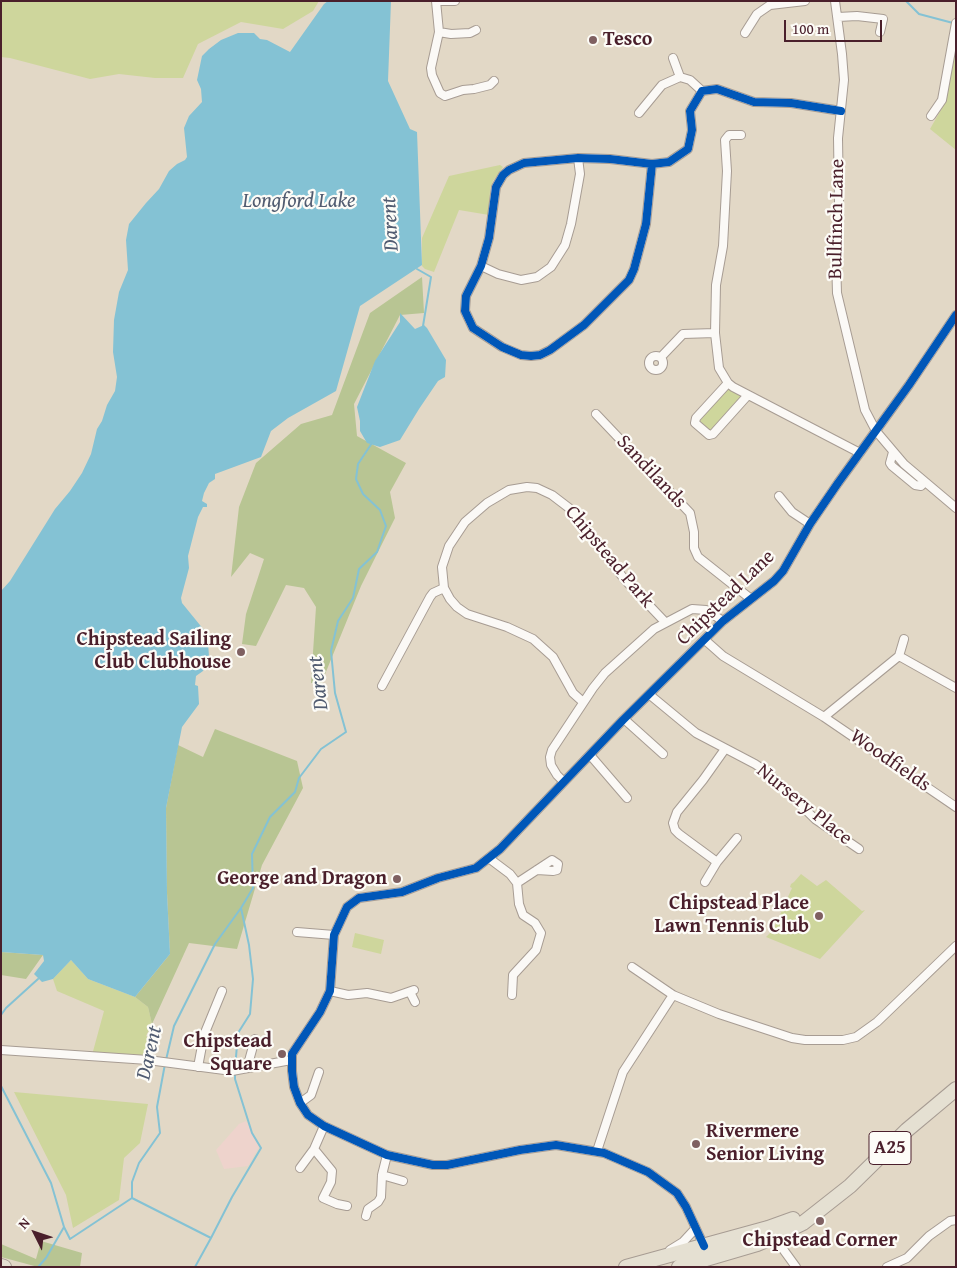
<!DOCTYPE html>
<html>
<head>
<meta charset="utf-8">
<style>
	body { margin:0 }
	#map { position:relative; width:957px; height:1268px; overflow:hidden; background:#e2d8c6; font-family:"Gentium Book Plus",serif }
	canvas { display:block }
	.frame { position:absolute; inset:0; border:2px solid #4a1f2b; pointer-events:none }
	.north { position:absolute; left:10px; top:1208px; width:50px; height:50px; -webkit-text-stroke:4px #fdfcf7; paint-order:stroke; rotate:311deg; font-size:14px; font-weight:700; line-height:20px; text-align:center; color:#4a1f2b }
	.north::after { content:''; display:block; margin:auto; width:18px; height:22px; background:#4a1f2b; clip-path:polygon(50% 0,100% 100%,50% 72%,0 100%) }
	.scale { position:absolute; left:784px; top:20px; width:98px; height:22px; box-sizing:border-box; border:2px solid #4a1f2b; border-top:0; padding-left:6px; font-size:15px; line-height:18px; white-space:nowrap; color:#4a1f2b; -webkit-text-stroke:4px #fdfcf7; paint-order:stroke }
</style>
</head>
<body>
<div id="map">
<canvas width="957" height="1268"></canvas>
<div class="frame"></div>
<div class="north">N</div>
<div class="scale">100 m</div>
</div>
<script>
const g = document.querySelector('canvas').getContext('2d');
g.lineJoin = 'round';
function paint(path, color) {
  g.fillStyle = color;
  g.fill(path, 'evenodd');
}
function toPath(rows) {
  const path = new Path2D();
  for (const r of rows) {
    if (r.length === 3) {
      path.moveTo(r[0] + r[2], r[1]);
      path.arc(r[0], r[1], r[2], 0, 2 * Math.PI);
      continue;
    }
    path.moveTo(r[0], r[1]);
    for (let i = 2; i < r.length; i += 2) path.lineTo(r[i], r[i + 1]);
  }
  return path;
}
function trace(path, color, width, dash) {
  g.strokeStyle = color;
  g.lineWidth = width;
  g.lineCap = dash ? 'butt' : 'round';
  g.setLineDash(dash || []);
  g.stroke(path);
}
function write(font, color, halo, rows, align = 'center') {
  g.font = font + ' "Gentium Book Plus",serif';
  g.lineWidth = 4.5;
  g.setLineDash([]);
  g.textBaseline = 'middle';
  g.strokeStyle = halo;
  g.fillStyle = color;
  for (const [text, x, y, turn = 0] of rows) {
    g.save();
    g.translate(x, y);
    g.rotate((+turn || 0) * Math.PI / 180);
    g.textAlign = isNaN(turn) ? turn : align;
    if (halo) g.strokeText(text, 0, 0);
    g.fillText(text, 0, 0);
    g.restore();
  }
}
paint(toPath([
	[246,1121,259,1147,248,1166,224,1169,216,1150,239,1124]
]), '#eed3cc');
paint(toPath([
	[1,1,319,1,313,11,283,29,241,22,198,44,183,78,155,78,119,74,90,79,10,58,1,57],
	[956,42,956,150,930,129,946,101],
	[500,165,503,167,493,181,490,189,489,215,459,210,434,272,425,269,422,266,422,238,449,176],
	[729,388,741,396,709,432,698,422],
	[801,874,817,886,826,880,862,911,865,910,820,959,766,937,773,930,792,888,790,887,791,884,794,882],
	[355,933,384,940,381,954,352,947],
	[71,960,88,979,135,997,148,1007,152,1024,146,1036,153,1040,146,1056,138,1057,92,1055,104,1011,57,991,53,979],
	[14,1092,148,1104,140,1143,124,1158,119,1200,73,1228,66,1195]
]), '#ced69c');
paint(toPath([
	[422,277,424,313,400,315,354,404,357,436,406,463,390,492,395,518,361,586,321,684,311,683,316,607,304,588,286,585,256,646,242,644,246,614,264,559,250,553,231,577,239,507,256,463,301,424,332,415,370,313],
	[215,729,297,761,303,788,262,865,237,949,189,943,152,1024,148,1007,135,997,170,954,167,893,166,808,178,745,203,757],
	[1,952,43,955,26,979,1,975],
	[41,1241,82,1253,80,1267,38,1267,1,1257,1,1244,36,1259]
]), '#b8c593');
paint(toPath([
	[328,1,391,1,388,81,410,129,417,132,422,265,360,306,336,391,288,418,271,431,261,457,215,474,215,479,209,483,204,493,202,501,207,504,207,507,203,507,198,517,188,556,189,568,181,598,182,603,204,630,208,642,209,657,203,671,196,676,195,685,198,686,199,704,182,727,166,808,167,893,170,954,135,997,88,979,71,960,53,979,42,982,34,974,44,961,43,955,1,952,1,591,10,581,55,509,70,491,82,473,91,454,97,429,102,421,107,405,115,391,117,377,113,352,114,320,119,292,128,270,126,240,129,224,146,203,159,189,169,171,177,164,185,160,187,157,184,128,189,116,202,102,201,89,197,80,202,56,209,49,221,40,238,33,254,33,260,39,267,40,290,52,324,4],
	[400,313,415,329,424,325,427,328,446,360,445,377,438,381,419,409,400,440,380,447,367,443,360,431,360,421,357,407,375,361,400,322]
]), '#84c2d4');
trace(toPath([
	[906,1,919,14,953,23],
	[417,269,431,277,423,326],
	[1,1015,6,1008,38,979],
	[166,1060,174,1026,215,944,241,908,253,888,252,854,270,817,295,792,299,778,321,749,346,732,335,693,331,651,338,621,353,598,359,569,377,552,386,526,380,510,363,494,356,479,358,464,372,443],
	[165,1064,157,1107,160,1133,139,1163,132,1182,132,1198,211,1238,195,1267],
	[235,1069,238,1033,250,1014,253,979,249,945,241,908],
	[1,1086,51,1183,64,1227,46,1258,39,1266],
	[64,1227,70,1239,132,1198],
	[211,1238,232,1197,261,1148,252,1133,235,1079,235,1073]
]), '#84c2d4', 2);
const street = toPath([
	[436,1,439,32,431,68,432,75,440,93,445,96,463,90,474,89,490,85,494,81],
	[440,1,455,1],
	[835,1,842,54,844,80,838,138,839,202,836,258,837,293,865,410,876,431,904,464,956,508],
	[838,17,857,16,883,19,880,32],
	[439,32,451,34,470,33,476,30],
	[745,33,757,14,770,5,805,1],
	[673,58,680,77,690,80,702,91],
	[639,113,662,85,680,77],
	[931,116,942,100,956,23],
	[741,135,729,135,725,140,727,171,723,246,716,285,715,333,719,368,728,383,733,387,860,453],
	[652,164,646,224,634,269,629,280,584,325,550,350,540,355,531,356,521,355,502,347,473,328,465,311,466,296,481,266,489,238,496,187,503,175,509,170,524,163,578,158,610,159,652,164,669,162,688,149,692,130,690,111,702,91,717,89,754,102,791,103,841,111],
	[481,266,498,274,521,280,537,277,551,267,565,245,571,224,580,174,578,158],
	[656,363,7],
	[661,357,683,334,715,333],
	[728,383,696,418,695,423,709,435,713,434,748,395],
	[596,414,690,513,694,532,694,548,698,557,751,599],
	[893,452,890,463,892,466,915,485,921,486,925,482],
	[779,496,792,512,810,524],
	[705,640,723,656,824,717,899,656,956,688],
	[899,656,904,639],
	[382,686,430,597,433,593,444,588],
	[650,695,696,733,755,764,767,772,815,819,859,849],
	[583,702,573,693,553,657,533,639,507,627,467,614,457,607,450,599,444,588,442,567,449,546,465,522,487,503,509,490,527,487,537,488,552,495,569,508,625,580,665,622],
	[824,717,956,807],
	[624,719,663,754],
	[590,755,627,798],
	[564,782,557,775,551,765,550,757,552,750,593,688,605,673,654,629,692,609,706,610,723,621],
	[490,859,510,874,517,883,519,904,523,915,535,923,541,933,536,950,513,975,512,995],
	[717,862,679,834,675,830,673,823,677,812,703,780,725,749],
	[705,882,717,862,737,838],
	[517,883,552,860,558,864,557,870,553,871,537,870],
	[297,932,334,935],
	[632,967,673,995],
	[330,991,348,995,367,993,391,998,414,990],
	[410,992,415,1002],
	[1,1050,148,1060,232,1071,291,1060],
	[198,1067,204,1035,222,991],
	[247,1068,255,1039],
	[300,1103,311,1095,319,1072],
	[324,1126,314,1149,332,1171,331,1182,323,1198,337,1204,347,1206],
	[597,1151,623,1072,673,995,719,1014,792,1038,805,1040,843,1040,856,1037,877,1022,956,946],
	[300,1168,314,1149],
	[382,1175,403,1181],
	[366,1216,368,1209,378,1202,381,1197,382,1175,387,1155],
	[772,1234,796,1267],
	[704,1246,686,1207,677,1193,648,1172,604,1153,556,1145,520,1150,447,1165,433,1165,387,1155,324,1126,308,1115,300,1103,294,1087,292,1071,292,1054,320,1012,330,991,334,935,347,907,359,898,402,892,438,878,476,868,500,849,623,720,723,621,774,581,783,571,810,524,838,483,909,385,956,315],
	[670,1250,683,1242,695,1229],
	[887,1267,907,1258,929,1236,950,1221,956,1220]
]);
const highway = toPath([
	[1,1266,4,1267],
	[626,1267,768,1228,793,1219],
	[679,1267,757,1244,774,1237,803,1223,850,1186,907,1130,956,1089]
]);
trace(street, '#a79c93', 10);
trace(highway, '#a79c93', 16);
trace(street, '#fbf9f6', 8);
trace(highway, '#e5e0d2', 14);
trace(toPath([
	[652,164,646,224,634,269,629,280,584,325,550,350,540,355,531,356,521,355,502,347,473,328,465,311,466,296,481,266,489,238,496,187,503,175,509,170,524,163,578,158,610,159,652,164,669,162,688,149,692,130,690,111,702,91,717,89,754,102,791,103,841,111],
	[704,1246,686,1207,677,1193,648,1172,604,1153,556,1145,520,1150,447,1165,433,1165,387,1155,324,1126,308,1115,300,1103,294,1087,292,1071,292,1054,320,1012,330,991,334,935,347,907,359,898,402,892,438,878,476,868,500,849,623,720,723,621,774,581,783,571,810,524,838,483,909,385,956,315]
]), '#0057b8', 8);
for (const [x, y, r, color] of [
	[593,40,5,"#7f6061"],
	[241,652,5,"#7f6061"],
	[397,879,5,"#7f6061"],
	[819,916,5,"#7f6061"],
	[282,1054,5,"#7f6061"],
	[696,1144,5,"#7f6061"],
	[820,1221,5,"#7f6061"]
]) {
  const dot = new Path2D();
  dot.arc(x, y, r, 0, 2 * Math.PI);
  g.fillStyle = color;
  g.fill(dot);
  trace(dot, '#fdfcf7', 2);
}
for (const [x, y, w] of [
	[890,1148,42]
]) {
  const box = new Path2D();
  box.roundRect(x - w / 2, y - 16.5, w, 33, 4);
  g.fillStyle = '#fdfcf7';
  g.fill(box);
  trace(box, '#4a1f2b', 1);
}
write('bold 19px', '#4a1f2b', null, [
	["A25",890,1148]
]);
write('bold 20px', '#4a1f2b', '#fdfcf7', [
	["Tesco",603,40,"left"],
	["Chipstead Sailing",231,640],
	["Club Clubhouse",231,663],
	["George and Dragon",387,879],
	["Chipstead Place",809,904],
	["Lawn Tennis Club",809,927],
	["Chipstead",272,1042],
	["Square",272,1065],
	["Rivermere",706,1132,"left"],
	["Senior Living",706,1155,"left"],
	["Chipstead Corner",820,1241,"center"]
], 'right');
write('20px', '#4a1f2b', '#fdfcf7', [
	["Bullfinch Lane",837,219,-89],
	["Sandilands",651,472,47],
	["Chipstead Park",609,557,50],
	["Chipstead Lane",726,598,-44],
	["Woodfields",890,761,35],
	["Nursery Place",804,805,39]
]);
write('italic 21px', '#515c71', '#fdfcf7', [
	["Longford Lake",299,202],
	["Darent",391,224,-93],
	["Darent",319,683,-97],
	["Darent",150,1053,-77]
]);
</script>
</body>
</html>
